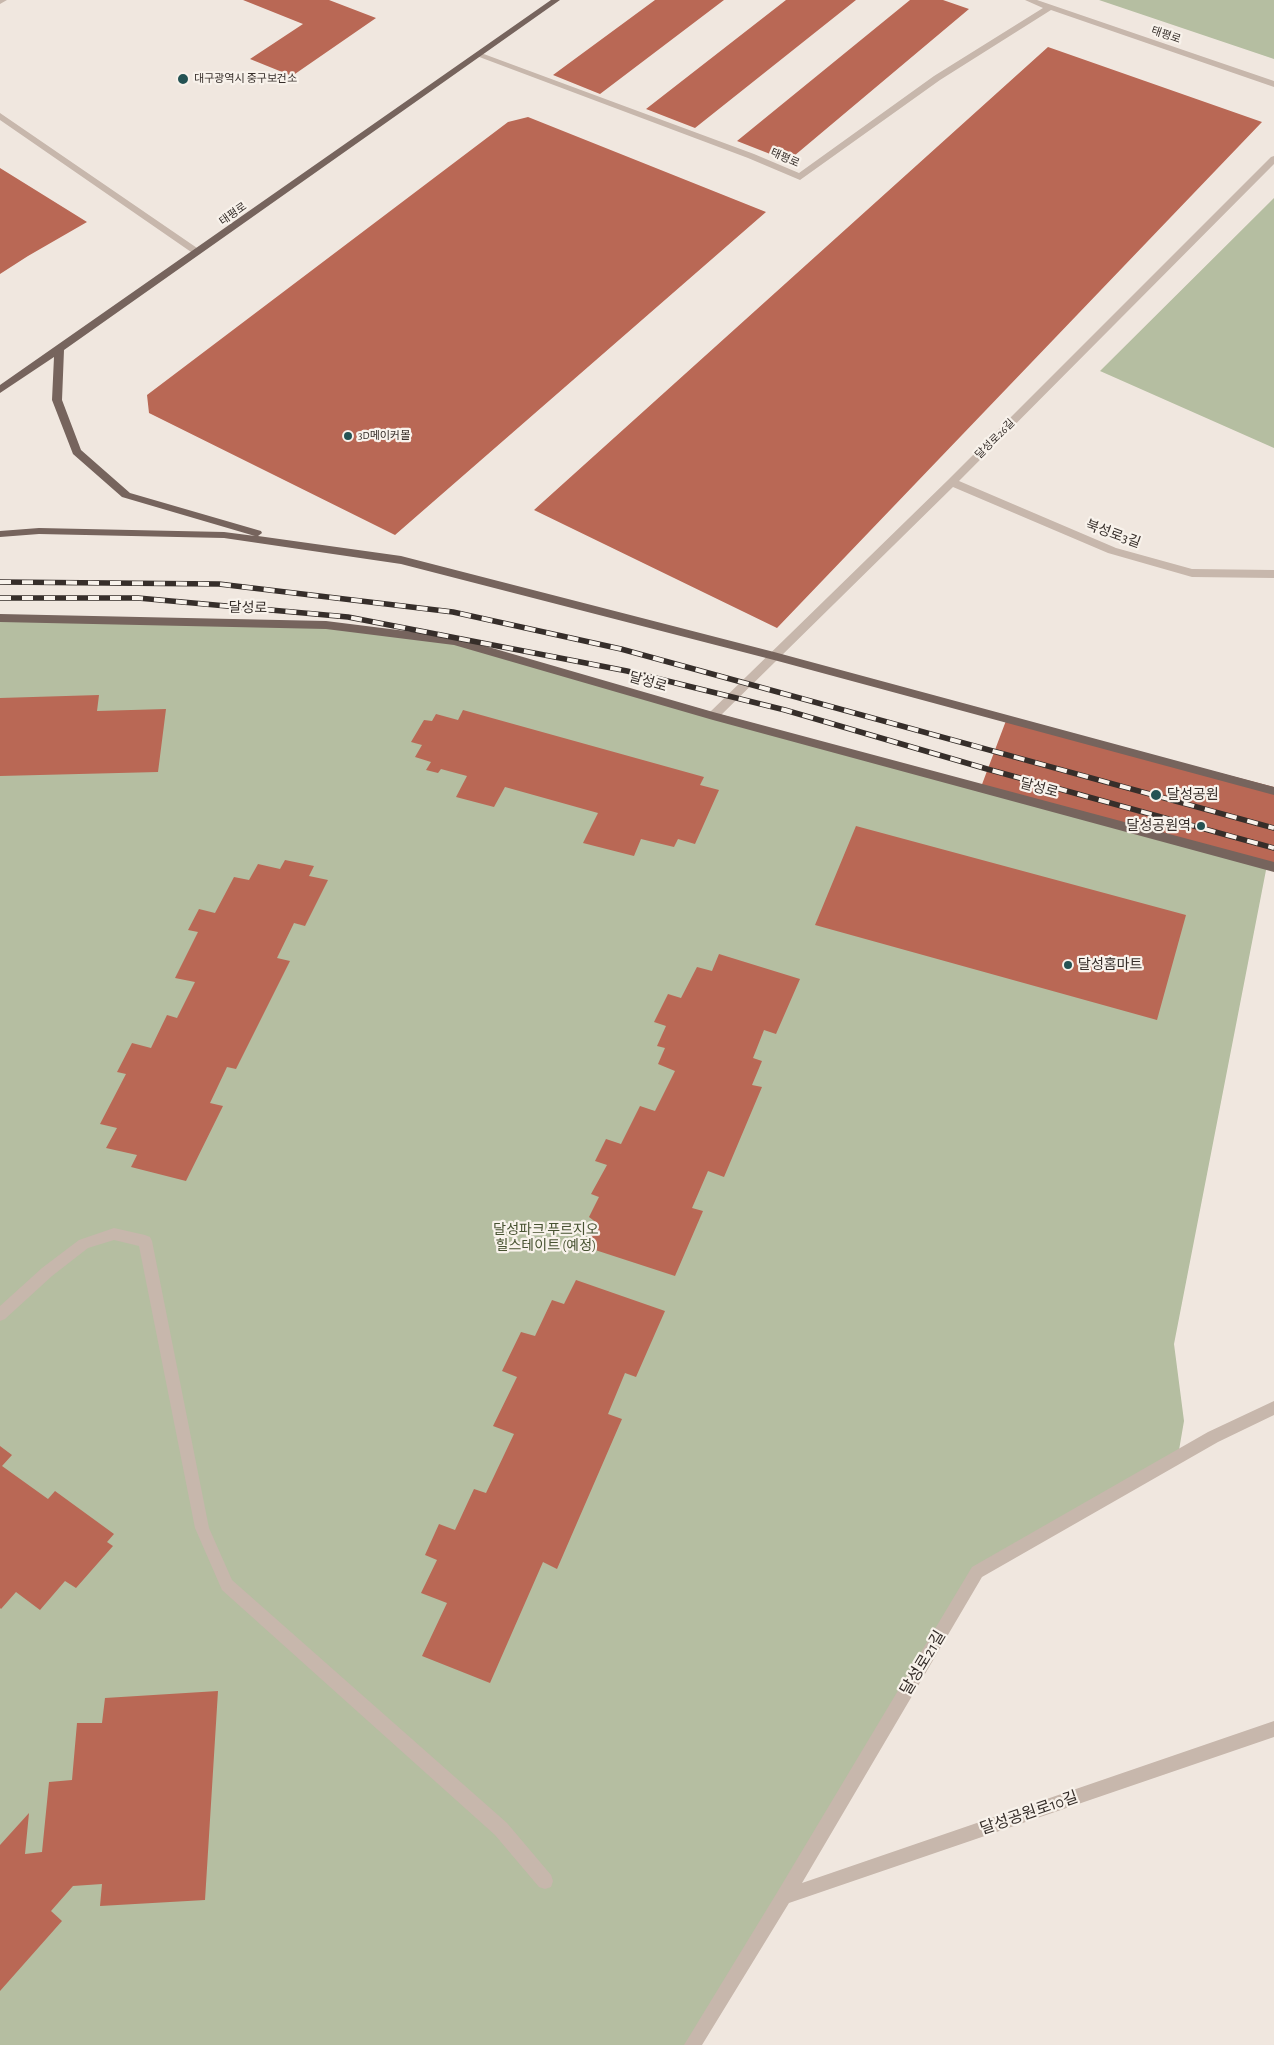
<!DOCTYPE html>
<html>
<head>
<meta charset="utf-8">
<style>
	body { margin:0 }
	canvas { display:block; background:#f0e7df }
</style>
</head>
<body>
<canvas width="1274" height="2045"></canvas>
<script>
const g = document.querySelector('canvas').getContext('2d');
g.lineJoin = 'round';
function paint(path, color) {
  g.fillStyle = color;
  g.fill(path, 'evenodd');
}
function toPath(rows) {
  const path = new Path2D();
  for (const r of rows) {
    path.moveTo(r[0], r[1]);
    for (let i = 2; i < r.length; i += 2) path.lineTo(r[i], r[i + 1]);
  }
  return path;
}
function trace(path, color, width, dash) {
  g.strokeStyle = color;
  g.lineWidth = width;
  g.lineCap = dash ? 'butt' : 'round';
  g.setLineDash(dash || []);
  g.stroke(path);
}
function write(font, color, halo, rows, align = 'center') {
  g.font = font + ' "Alegreya Sans","Noto Sans KR",sans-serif';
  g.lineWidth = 4.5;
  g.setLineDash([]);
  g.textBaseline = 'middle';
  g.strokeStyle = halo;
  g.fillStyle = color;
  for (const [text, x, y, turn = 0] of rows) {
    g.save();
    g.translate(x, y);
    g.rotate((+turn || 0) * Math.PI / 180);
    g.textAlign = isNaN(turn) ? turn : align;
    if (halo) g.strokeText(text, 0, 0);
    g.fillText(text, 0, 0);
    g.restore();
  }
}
paint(toPath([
	[1099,0,1274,0,1274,59],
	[1274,198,1274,448,1100,371],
	[0,618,326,625,454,641,1267,865,1174,1344,1184,1421,1178,1456,977,1572,692,2045,0,2045]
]), '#b5bea1');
paint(toPath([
	[243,0,329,0,376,18,292,76,250,59,303,24],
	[655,0,724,0,600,94,553,75],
	[786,0,856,0,695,128,646,109],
	[910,0,943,0,969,9,788,161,737,141],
	[1048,47,1262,122,777,628,534,510],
	[528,117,766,212,395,535,149,413,147,395,508,122],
	[0,168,87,222,28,256,0,274],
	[99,695,97,711,166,709,158,772,0,776,0,698],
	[463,710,704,777,700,785,719,790,695,844,678,839,674,847,641,839,634,856,583,843,598,813,505,787,494,807,456,797,467,776,441,769,438,773,426,770,431,762,415,757,422,745,411,742,424,720,432,721,436,714,458,720],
	[1007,718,1274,787,1274,865,981,787],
	[856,826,1186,915,1157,1020,815,925],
	[285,860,314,866,309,876,328,880,305,926,294,923,277,958,290,961,236,1069,227,1067,210,1103,223,1106,186,1181,131,1167,137,1155,106,1148,117,1128,100,1124,126,1074,117,1072,132,1043,151,1048,167,1015,177,1018,195,982,175,978,198,932,188,930,199,909,215,913,234,877,249,880,258,864,280,869],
	[719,954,800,979,776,1034,764,1030,753,1058,762,1061,752,1085,762,1087,724,1177,708,1171,692,1208,703,1211,675,1276,586,1247,597,1223,589,1217,599,1197,591,1194,607,1165,595,1161,606,1139,621,1144,640,1106,655,1111,675,1071,658,1064,665,1048,657,1046,666,1026,654,1022,668,994,681,998,697,967,712,971],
	[576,1280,665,1311,636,1377,625,1373,608,1414,622,1419,557,1569,543,1562,490,1683,422,1656,447,1603,421,1593,437,1560,425,1555,439,1524,455,1530,474,1489,486,1493,514,1434,493,1426,517,1377,502,1371,521,1332,535,1336,552,1300,564,1304],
	[0,1446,12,1455,2,1466,48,1499,55,1491,114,1534,107,1542,113,1546,76,1588,65,1581,40,1610,16,1592,1,1609,0,1608],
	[218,1691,205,1900,100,1906,102,1884,73,1886,51,1911,62,1921,0,1991,0,1845,29,1813,25,1854,42,1852,49,1782,72,1780,77,1723,102,1723,105,1698]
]), '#b96855');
paint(toPath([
	[0,0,7,0,0,4,0,0],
	[1025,0,1037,0,1274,81,1274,87,1051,10,940,80,800,180,748,158,474,55,481,53,754,154,799,173,934,76,1043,8,1025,0],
	[0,113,200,250,200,254,194,254,0,120,0,113],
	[1274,156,1274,164,959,481,1116,548,1192,569,1274,570,1274,578,1192,577,1108,553,953,487,717,719,709,719,707,716,709,713,948,480,1271,157,1274,156],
	[114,1228,145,1235,150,1237,152,1241,209,1528,232,1580,507,1823,551,1875,553,1881,551,1887,545,1889,539,1887,495,1835,222,1590,195,1528,139,1246,114,1240,88,1248,52,1276,5,1319,0,1321,0,1306,42,1268,79,1240,114,1228],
	[1274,1401,1274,1415,1218,1442,982,1577,802,1883,1274,1721,1274,1737,789,1903,702,2045,684,2045,778,1891,972,1567,1208,1432,1274,1401]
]), '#c7b7ac');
paint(toPath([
	[551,0,560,0,64,350,62,400,81,450,130,493,261,531,262,533,258,536,401,556,774,652,1274,787,1274,795,774,660,401,564,224,538,39,534,0,537,0,531,39,528,224,532,255,536,122,497,73,454,52,400,54,357,0,393,0,385,551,0],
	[0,614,326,621,454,637,713,712,1274,862,1274,872,713,720,454,645,326,629,0,622,0,614]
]), '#76645d');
const rail = toPath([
	[0,582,219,584,453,612,621,649,1274,828],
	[0,598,138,598,348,617,627,671,785,710,987,769,1274,848]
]);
trace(rail, '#362e2a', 5.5);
trace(rail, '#f8f2eb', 4, [11]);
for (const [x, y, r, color] of [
	[183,79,6,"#245253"],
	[348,436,5,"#245253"],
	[1156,795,6,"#245253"],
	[1201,826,5,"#245253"],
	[1068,965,5,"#245253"]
]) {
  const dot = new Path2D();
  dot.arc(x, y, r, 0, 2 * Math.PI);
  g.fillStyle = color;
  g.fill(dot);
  trace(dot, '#f8f2eb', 2);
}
write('11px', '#362e2a', '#f8f2eb', [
	["태평로",1166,35,19],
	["태평로",785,158,24],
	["태평로",233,214,-35],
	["달성로26길",995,439,-45]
]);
write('11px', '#362e2a', '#f8f2eb', [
	["대구광역시 중구보건소",194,79],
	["3D메이커몰",358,436]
], 'left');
write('14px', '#362e2a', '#f8f2eb', [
	["북성로3길",1113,534,20],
	["달성로",248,608,1],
	["달성로",648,682,16],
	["달성로",1039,788,15]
]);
write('14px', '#362e2a', '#f8f2eb', [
	["달성공원",1167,795],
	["달성공원역",1191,826,"right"],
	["달성홈마트",1078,965]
], 'left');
write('14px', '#475231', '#f8f2eb', [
	["달성파크 푸르지오",546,1230],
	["힐스테이트 (예정)",546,1246]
]);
write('16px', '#362e2a', '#f8f2eb', [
	["달성로21길",923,1663,-59],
	["달성공원로10길",1029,1813,-19]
]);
</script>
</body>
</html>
